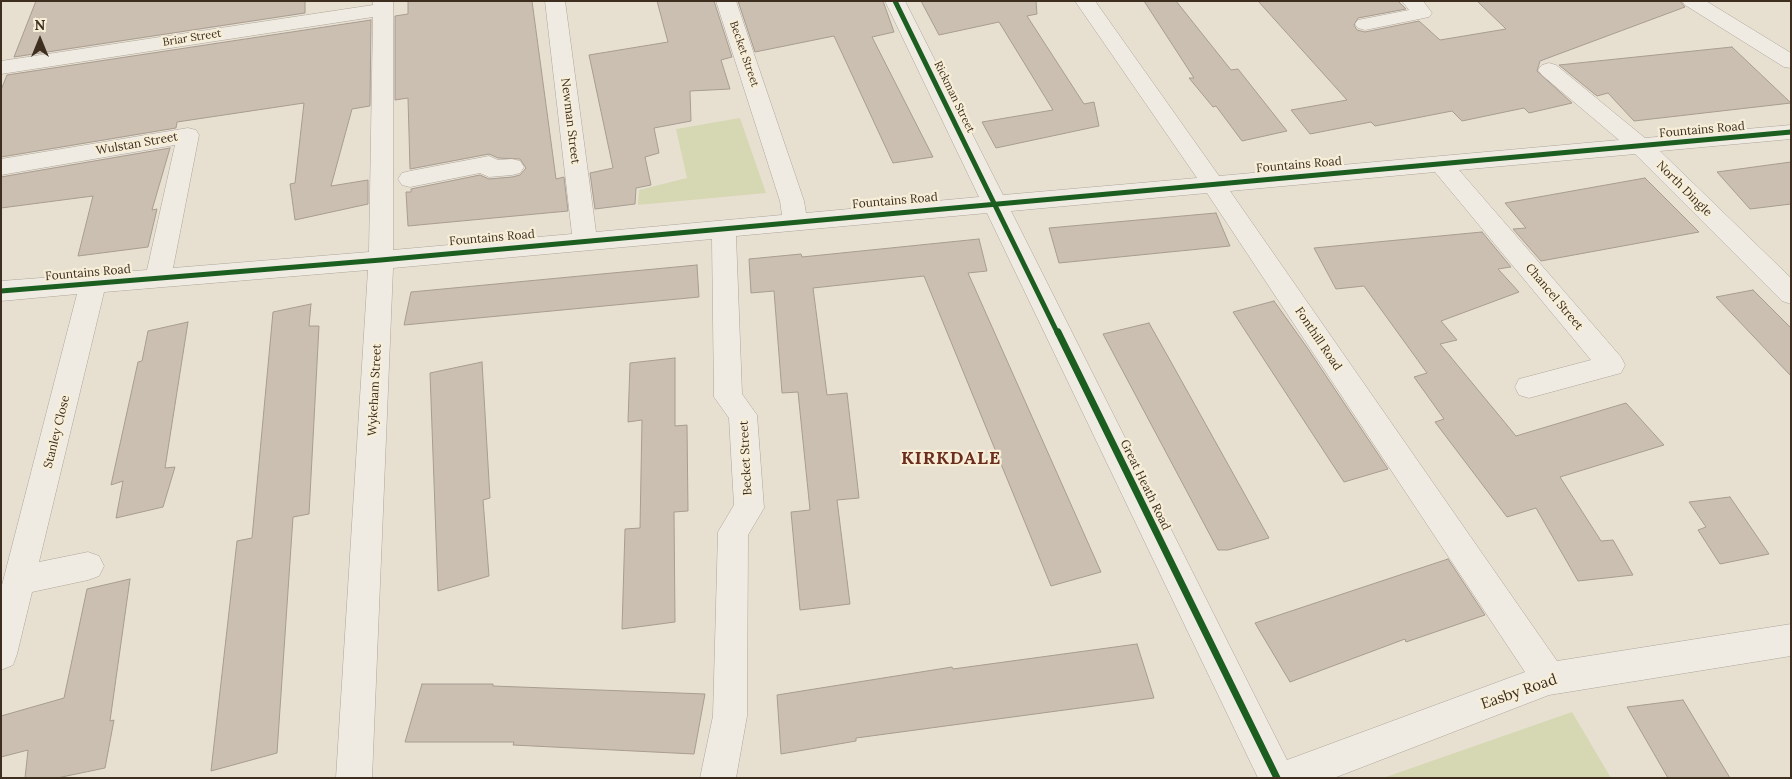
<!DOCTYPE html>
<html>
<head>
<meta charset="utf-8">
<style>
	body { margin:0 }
	#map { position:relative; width:1792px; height:779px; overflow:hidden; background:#e7e0d1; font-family:Lora,serif }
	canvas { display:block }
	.frame { position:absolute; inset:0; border:2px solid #3d2e20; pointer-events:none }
	.north { position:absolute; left:15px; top:15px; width:50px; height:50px; -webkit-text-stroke:4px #f7eed8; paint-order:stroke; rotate:0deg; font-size:14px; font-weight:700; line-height:20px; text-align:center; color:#3d2e20 }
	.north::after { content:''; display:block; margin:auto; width:18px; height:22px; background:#3d2e20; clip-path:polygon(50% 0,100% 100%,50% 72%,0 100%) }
</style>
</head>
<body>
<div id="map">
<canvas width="1792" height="779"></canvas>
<div class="frame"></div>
<div class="north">N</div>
</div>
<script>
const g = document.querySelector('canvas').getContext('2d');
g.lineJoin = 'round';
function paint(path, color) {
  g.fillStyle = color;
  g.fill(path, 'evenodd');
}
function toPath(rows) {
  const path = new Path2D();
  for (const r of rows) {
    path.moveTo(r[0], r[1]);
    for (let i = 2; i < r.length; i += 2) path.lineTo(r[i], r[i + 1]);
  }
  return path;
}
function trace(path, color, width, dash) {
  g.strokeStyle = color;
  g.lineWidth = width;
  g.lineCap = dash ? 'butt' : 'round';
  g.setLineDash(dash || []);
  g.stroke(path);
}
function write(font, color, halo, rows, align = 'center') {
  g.font = font + ' Lora,serif';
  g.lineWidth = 4.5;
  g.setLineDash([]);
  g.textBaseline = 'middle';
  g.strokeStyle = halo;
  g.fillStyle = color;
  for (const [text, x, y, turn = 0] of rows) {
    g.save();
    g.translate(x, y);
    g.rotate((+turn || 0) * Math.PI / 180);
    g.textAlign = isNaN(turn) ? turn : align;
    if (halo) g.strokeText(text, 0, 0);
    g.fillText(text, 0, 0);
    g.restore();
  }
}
paint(toPath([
	[740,118,766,193,638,205,639,190,687,178,676,129],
	[1572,712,1611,778,1383,778]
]), '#d6d7b3');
const building = toPath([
	[36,1,305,1,305,13,14,57,36,1],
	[408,1,532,1,556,179,564,177,568,211,408,226,406,192,411,192,411,189,480,175,489,179,512,177,520,175,526,168,520,159,498,158,489,154,410,169,408,98,395,100,395,16,408,14,408,1],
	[657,1,714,1,732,57,721,60,730,89,690,91,691,121,654,128,659,153,645,157,651,185,636,188,635,204,595,209,590,173,613,168,589,55,668,42,657,1],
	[738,1,883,1,894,32,872,37,933,157,893,163,834,36,755,52,738,1],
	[921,1,1036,1,1037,14,1027,16,1084,104,1094,102,1099,126,996,148,982,122,1053,110,999,22,939,35,921,1],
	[1144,1,1176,1,1231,70,1238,69,1287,131,1242,141,1216,106,1213,107,1189,78,1194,78,1144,1],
	[1258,1,1398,1,1406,9,1358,18,1354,25,1357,30,1365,32,1419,21,1440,40,1506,29,1477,1,1680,1,1685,7,1540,61,1537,71,1572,103,1529,113,1524,108,1462,121,1452,111,1375,126,1371,122,1310,134,1291,110,1347,100,1258,1],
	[371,20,370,106,352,109,331,186,368,180,368,204,295,220,290,184,295,183,304,103,177,122,176,128,1,157,1,90,7,75,371,20],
	[1732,47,1791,103,1634,121,1608,93,1597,96,1559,65,1732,47],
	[170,148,152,210,157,209,148,247,78,256,93,196,1,208,1,177,170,148],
	[1791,162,1791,204,1750,209,1717,172,1791,162],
	[1645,178,1699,232,1541,261,1513,229,1526,228,1505,203,1645,178],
	[1216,213,1230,246,1059,263,1049,228,1216,213],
	[1482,232,1511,267,1498,269,1519,292,1441,321,1457,340,1440,344,1516,436,1626,403,1664,445,1560,477,1601,541,1613,540,1633,575,1578,581,1536,508,1507,517,1435,422,1444,419,1414,377,1427,373,1364,286,1336,289,1314,248,1482,232],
	[979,239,987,271,968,273,1101,572,1051,586,924,276,813,288,827,395,847,393,859,498,837,500,850,604,800,610,791,512,810,510,798,392,782,393,774,291,751,293,749,259,801,254,802,257,979,239],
	[697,265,699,297,404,325,411,292,697,265],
	[1753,290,1791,328,1791,376,1716,297,1753,290],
	[1274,301,1306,346,1388,469,1344,482,1233,312,1274,301],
	[311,304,309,326,319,326,309,514,293,517,277,753,211,771,237,541,252,538,273,312,311,304],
	[188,322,165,468,175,467,163,507,116,518,123,481,111,485,138,362,142,361,148,331,188,322],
	[1149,323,1171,362,1269,538,1228,550,1218,550,1103,334,1149,323],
	[675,358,675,426,687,425,688,511,674,512,675,622,622,629,625,529,640,528,642,420,628,422,630,363,675,358],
	[482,362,490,498,483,500,489,576,438,591,430,373,482,362],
	[1730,497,1769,554,1720,564,1698,530,1706,527,1689,502,1730,497],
	[1448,559,1485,615,1406,642,1405,639,1290,682,1255,623,1448,559],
	[130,579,110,721,114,720,105,768,57,778,25,778,28,750,1,757,1,716,64,698,87,589,130,579],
	[1137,644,1154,698,856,738,856,741,781,754,777,695,952,667,953,669,1137,644],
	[422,684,493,684,493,686,705,694,694,754,513,745,514,742,405,742,422,684],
	[1683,700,1730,778,1668,778,1627,707,1683,700]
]);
paint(building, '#cbbfb2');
trace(building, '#a89c90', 1);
const minor = toPath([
	[373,1,393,1,393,250,572,234,545,1,565,1,596,232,782,215,780,201,716,1,736,1,804,201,806,213,979,197,885,1,905,1,1003,195,1197,178,1075,1,1095,1,1219,176,1619,140,1542,75,1538,70,1542,65,1549,63,1556,65,1645,138,1791,125,1791,139,1660,151,1791,278,1791,304,1782,301,1635,154,1459,170,1621,357,1625,365,1621,373,1529,398,1519,395,1515,387,1519,379,1591,360,1435,172,1230,191,1557,661,1791,624,1791,656,1549,695,1334,778,1258,778,987,213,736,236,742,394,757,415,764,508,748,535,747,716,736,778,700,778,713,716,718,532,734,505,729,418,714,397,712,239,393,268,372,778,336,778,368,270,104,292,39,562,88,552,99,556,104,566,99,576,88,580,32,592,17,654,13,665,1,670,1,589,77,294,1,301,1,281,147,270,175,145,1,175,1,159,188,128,196,130,199,135,173,268,369,252,373,17,1,74,1,61,373,5,373,1],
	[1207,193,1525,672,1287,760,1011,211,1207,193],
	[1402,1,1423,1,1432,13,1429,17,1365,30,1358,28,1355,24,1358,20,1409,10,1402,1],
	[1682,1,1706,1,1791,53,1791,68,1784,67,1685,5,1682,1],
	[489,156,498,160,512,159,520,161,524,167,520,173,512,175,489,177,480,173,410,187,402,185,398,179,402,173,410,171,489,156]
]);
trace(minor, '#ada599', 1);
paint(minor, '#efebe3');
trace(toPath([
	[895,1,1058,334],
	[1,291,381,260,1791,132]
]), '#1b5e20', 5);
trace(toPath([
	[1058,332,1277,778]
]), '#1b5e20', 7);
write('11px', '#3d2e20', '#f7eed8', [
	["Briar Street",192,38,-9],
	["Becket Street",744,54,71],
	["Rickman Street",954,97,64]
]);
write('12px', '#3d2e20', '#f7eed8', [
	["Newman Street",570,121,83],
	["Fountains Road",1702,130,-5],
	["Wulstan Street",137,144,-10],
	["Fountains Road",1299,165,-5],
	["North Dingle",1684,189,45],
	["Fountains Road",895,201,-5],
	["Fountains Road",492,238,-5],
	["Fountains Road",88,273,-5],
	["Chancel Street",1554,297,50],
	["Fonthill Road",1318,339,56],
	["Wykeham Street",375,390,-87],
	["Stanley Close",57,432,-76],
	["Becket Street",746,458,-93],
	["Great Heath Road",1145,485,64]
]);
write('15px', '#3d2e20', '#f7eed8', [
	["Easby Road",1519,692,-19]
]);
g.letterSpacing = '1px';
write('bold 18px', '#6b2e1e', '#f7eed8', [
	["KIRKDALE",951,459]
]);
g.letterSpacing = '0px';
</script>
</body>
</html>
